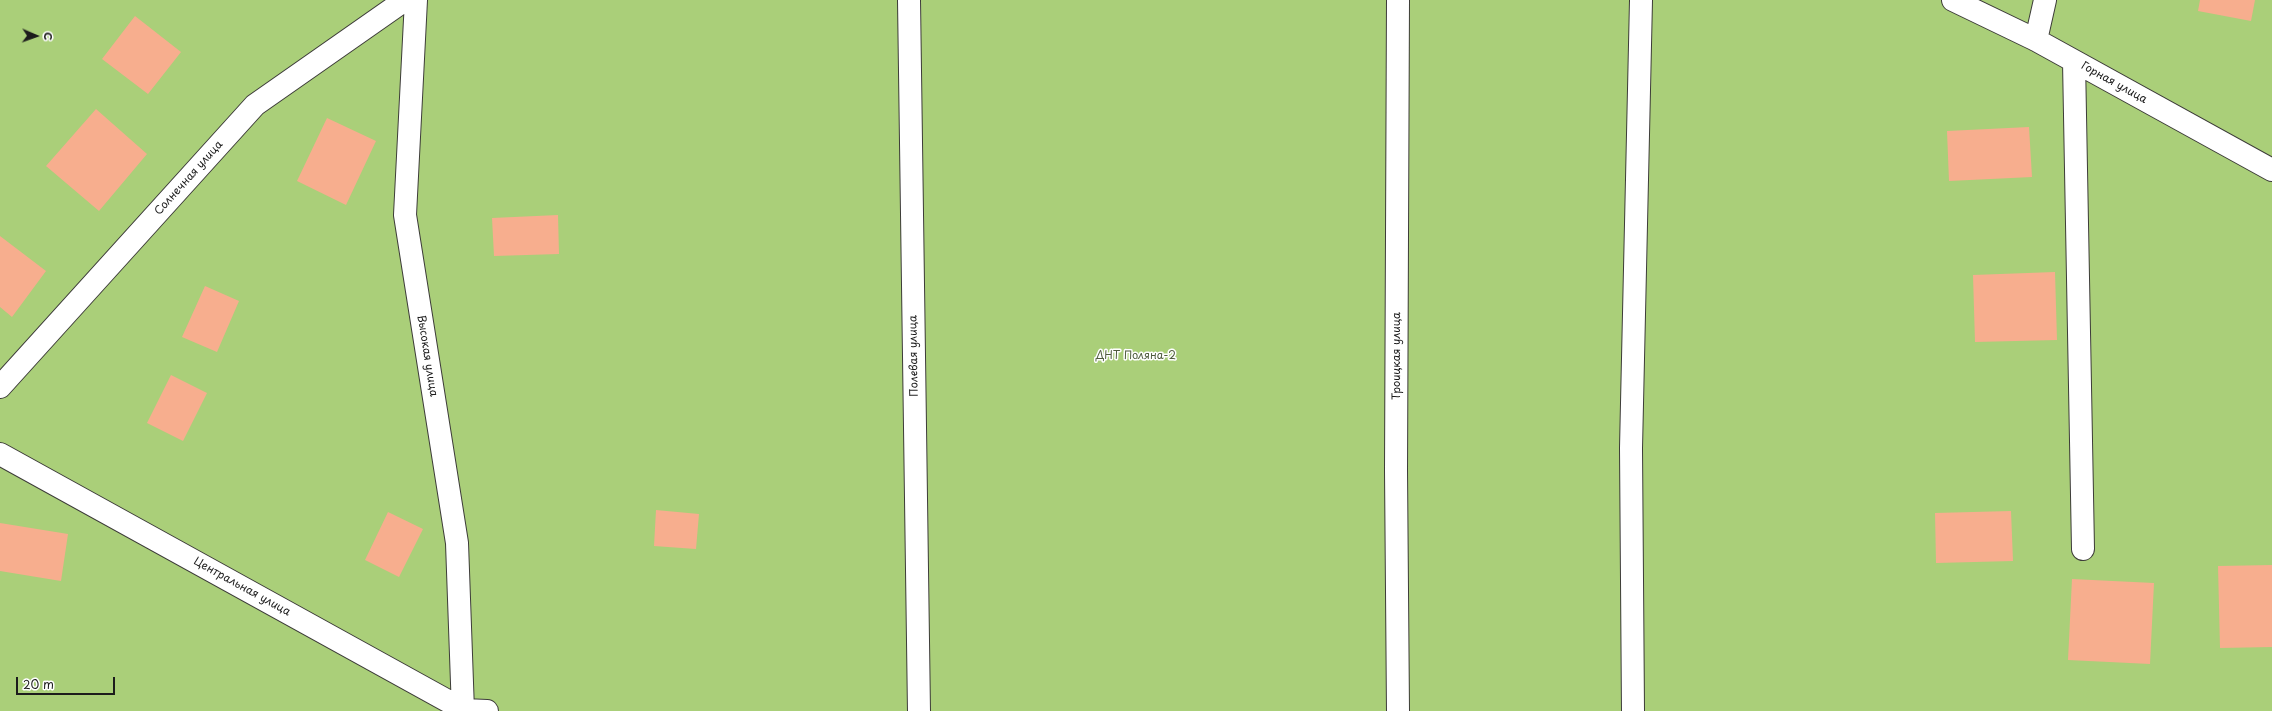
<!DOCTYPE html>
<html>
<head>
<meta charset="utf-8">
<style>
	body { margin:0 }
	#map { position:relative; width:2272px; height:711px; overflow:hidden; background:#f8f0e0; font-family:"Playpen Sans",sans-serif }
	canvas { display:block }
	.north { position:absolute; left:16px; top:16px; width:40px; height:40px; -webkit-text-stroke:3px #fff; paint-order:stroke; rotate:92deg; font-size:11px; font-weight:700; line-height:16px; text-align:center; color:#1c1c1c }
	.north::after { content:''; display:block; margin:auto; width:14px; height:18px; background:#1c1c1c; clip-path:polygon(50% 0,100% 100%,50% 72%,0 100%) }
	.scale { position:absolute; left:16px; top:677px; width:99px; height:18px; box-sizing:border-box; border:2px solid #1c1c1c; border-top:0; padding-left:5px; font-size:12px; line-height:14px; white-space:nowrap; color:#1c1c1c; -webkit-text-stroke:3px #fff; paint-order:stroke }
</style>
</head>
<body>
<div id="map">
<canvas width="2272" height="711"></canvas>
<div class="north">С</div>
<div class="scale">20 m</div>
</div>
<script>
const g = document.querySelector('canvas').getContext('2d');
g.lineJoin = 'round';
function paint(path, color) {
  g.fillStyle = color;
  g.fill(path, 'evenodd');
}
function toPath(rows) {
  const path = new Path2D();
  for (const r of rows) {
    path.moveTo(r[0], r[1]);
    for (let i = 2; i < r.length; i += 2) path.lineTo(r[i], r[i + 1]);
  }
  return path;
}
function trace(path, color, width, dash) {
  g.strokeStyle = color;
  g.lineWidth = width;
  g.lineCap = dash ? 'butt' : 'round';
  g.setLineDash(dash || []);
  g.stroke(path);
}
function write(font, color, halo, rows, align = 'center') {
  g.font = font + ' "Playpen Sans",sans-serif';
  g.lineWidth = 3;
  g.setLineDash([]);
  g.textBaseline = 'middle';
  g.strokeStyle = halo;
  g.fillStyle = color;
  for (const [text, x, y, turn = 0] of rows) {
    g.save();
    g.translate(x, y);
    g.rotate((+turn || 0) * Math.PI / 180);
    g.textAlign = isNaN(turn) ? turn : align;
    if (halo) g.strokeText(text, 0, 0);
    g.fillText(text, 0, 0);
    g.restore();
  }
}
paint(toPath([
	[0,0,2272,0,2272,711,0,711]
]), '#aacf79');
paint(toPath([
	[2200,0,2255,0,2251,21,2198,11],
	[135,16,181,52,148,94,102,59],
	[96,109,147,154,99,211,46,166],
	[327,118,376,141,346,205,297,181],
	[2029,127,2032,177,1949,181,1947,131],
	[558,215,559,254,494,256,492,218],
	[0,236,46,271,12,317,0,307],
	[2055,272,2057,340,1975,342,1973,275],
	[205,286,239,301,217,352,182,337],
	[171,375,207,393,183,441,147,423],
	[656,510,699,514,696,549,654,546],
	[2011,511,2013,561,1936,563,1935,513],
	[388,512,423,529,399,577,365,560],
	[0,523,68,534,61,581,0,571],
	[2272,565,2272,647,2220,648,2218,566],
	[2072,579,2154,583,2150,664,2068,660]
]), '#f7ae8e');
const minor = toPath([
	[416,0,405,215,457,543,463,711],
	[909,0,919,711],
	[1398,0,1396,470,1398,711],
	[1953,0,2036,40,2272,170],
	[2036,40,2045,0],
	[2074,61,2083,549],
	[0,387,255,105,405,0],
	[0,454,464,710,487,711],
	[1633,711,1631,448,1641,0]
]);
trace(minor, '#3d3c39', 24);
trace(minor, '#fff', 22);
write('11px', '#1c1c1c', '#fff', [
	["Горная улица",2114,83,29],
	["Солнечная улица",189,178,-48],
	["Высокая улица",427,356,81],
	["Полевая улица",914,356,-91],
	["Троицкая улица",1397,356,-90],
	["Центральная улица",242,587,29]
]);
write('11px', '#4e5b3d', '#fff', [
	["ДНТ Поляна-2",1136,356]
]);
</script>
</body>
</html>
